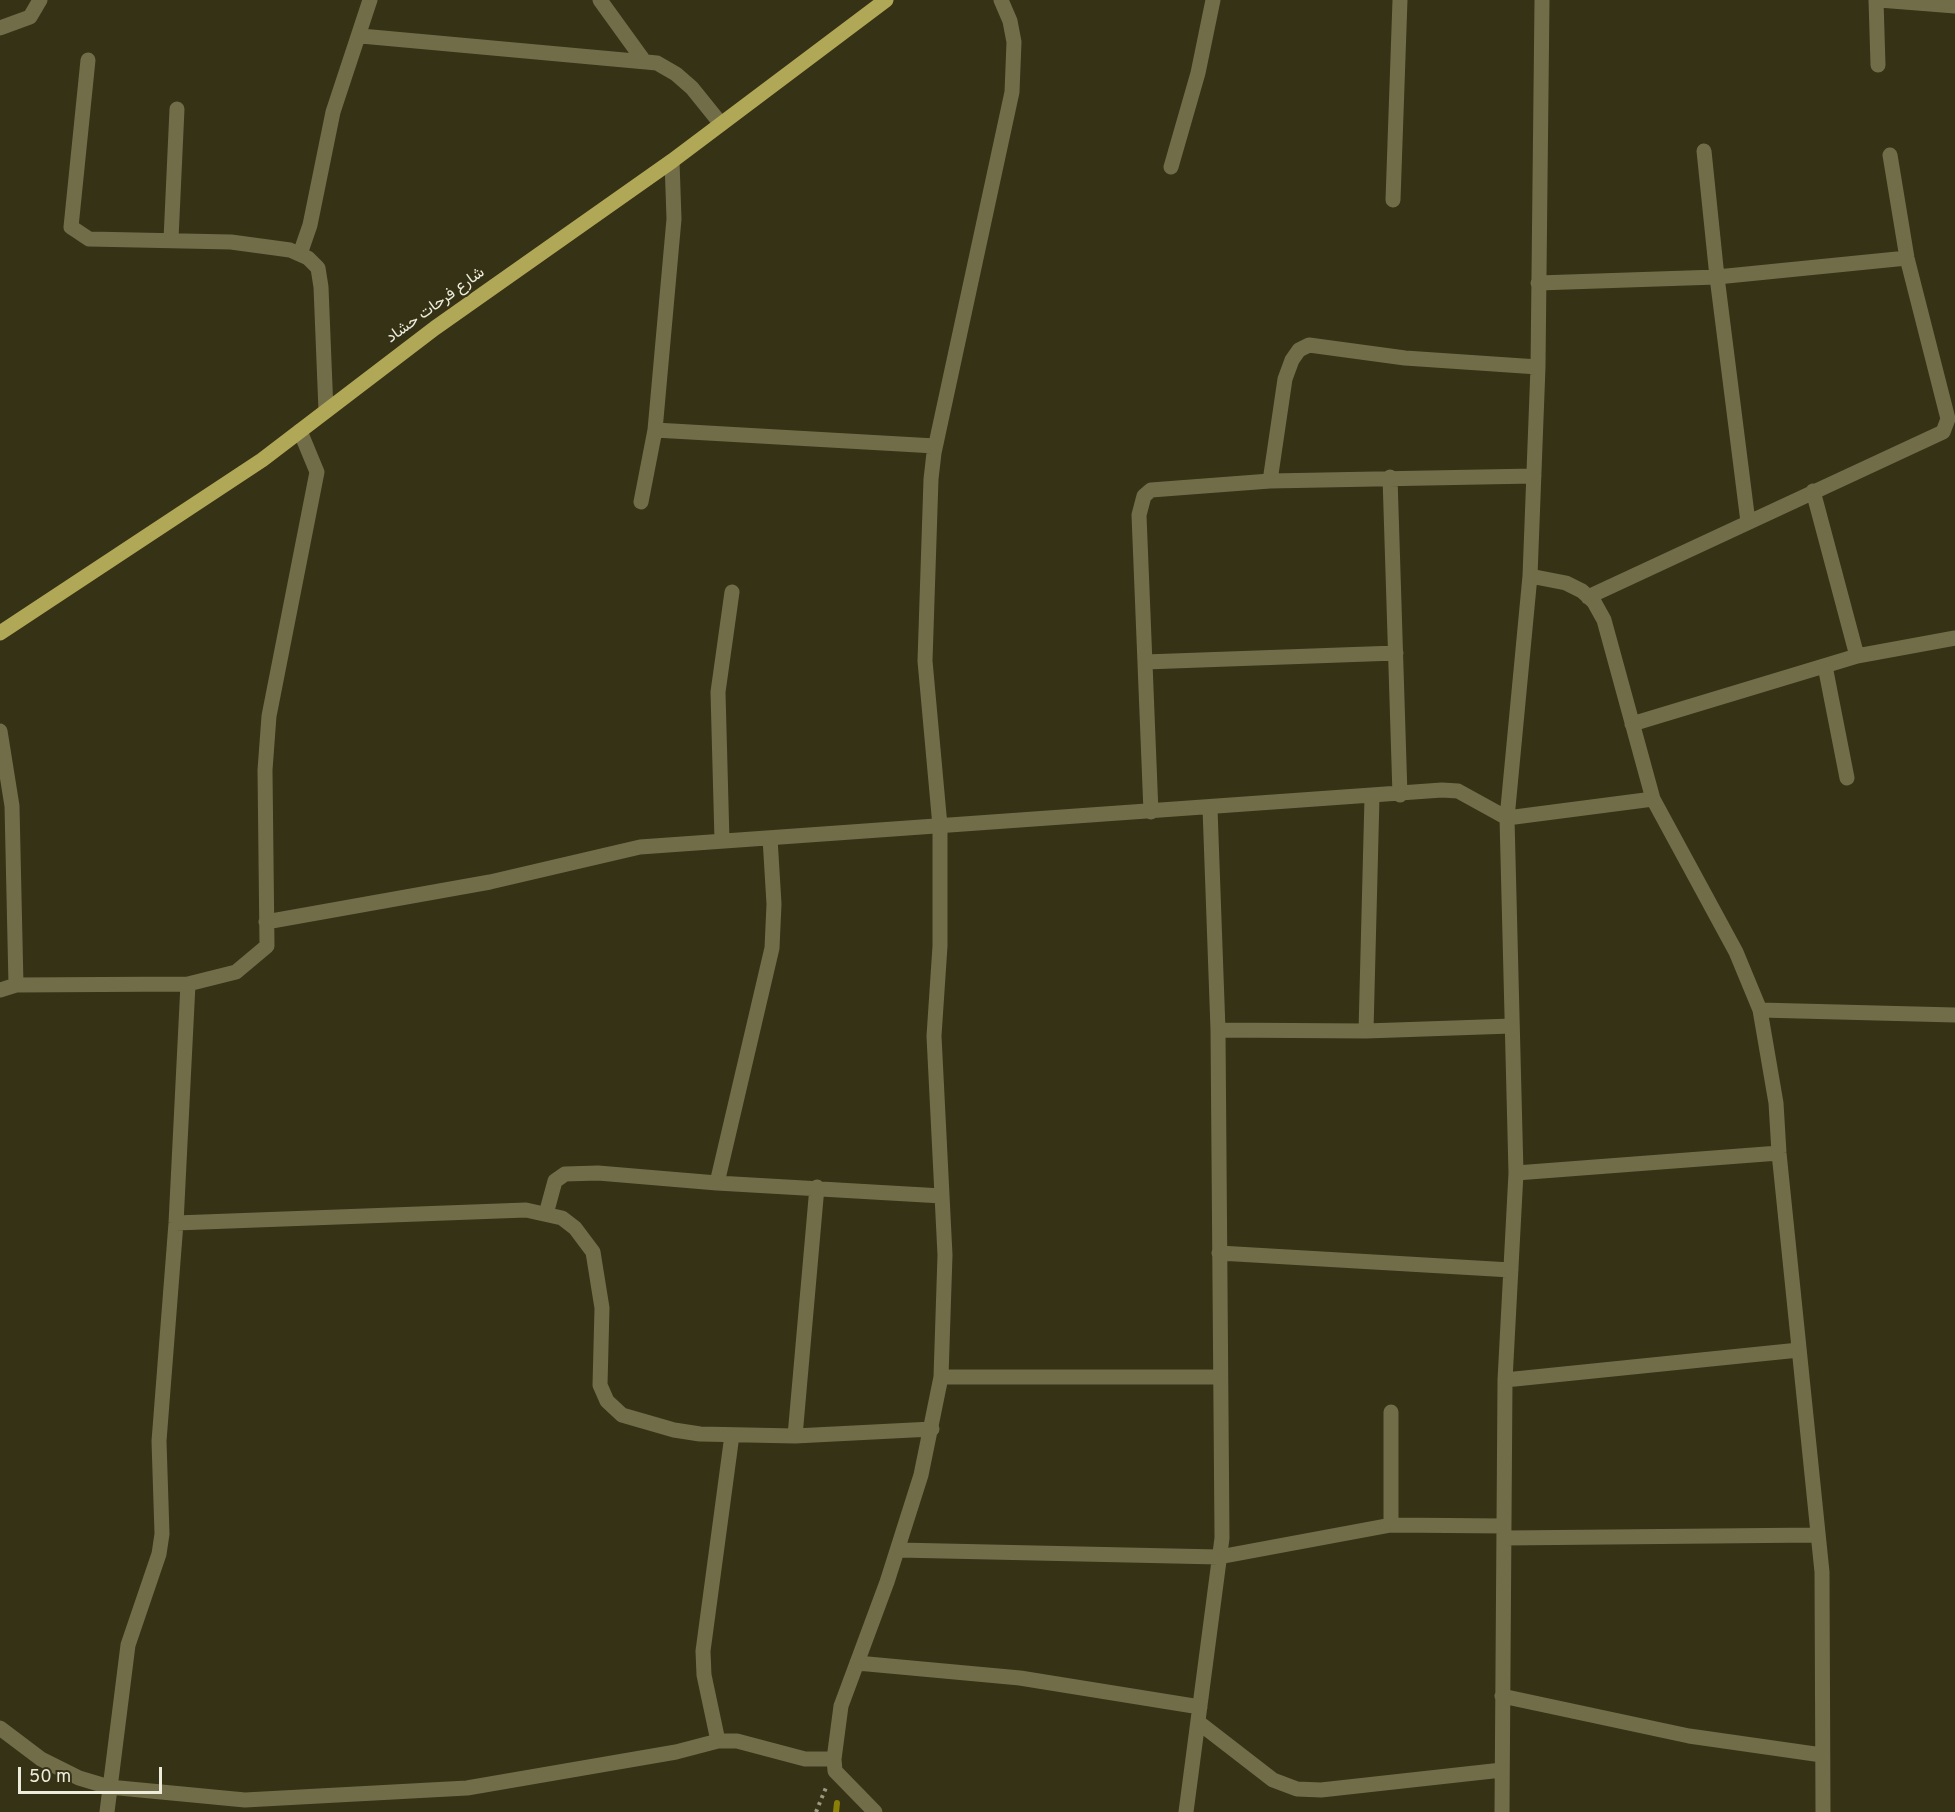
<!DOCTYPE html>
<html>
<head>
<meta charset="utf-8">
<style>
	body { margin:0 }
	#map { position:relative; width:1955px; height:1812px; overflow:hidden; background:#353216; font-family:Overpass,sans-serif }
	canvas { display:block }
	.scale { position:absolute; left:18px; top:1767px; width:144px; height:27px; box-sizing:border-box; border:3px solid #eeeddc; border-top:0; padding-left:8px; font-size:18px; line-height:21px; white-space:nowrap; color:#eeeddc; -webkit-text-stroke:4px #353216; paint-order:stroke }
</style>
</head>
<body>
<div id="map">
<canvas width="1955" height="1812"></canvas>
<div class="scale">50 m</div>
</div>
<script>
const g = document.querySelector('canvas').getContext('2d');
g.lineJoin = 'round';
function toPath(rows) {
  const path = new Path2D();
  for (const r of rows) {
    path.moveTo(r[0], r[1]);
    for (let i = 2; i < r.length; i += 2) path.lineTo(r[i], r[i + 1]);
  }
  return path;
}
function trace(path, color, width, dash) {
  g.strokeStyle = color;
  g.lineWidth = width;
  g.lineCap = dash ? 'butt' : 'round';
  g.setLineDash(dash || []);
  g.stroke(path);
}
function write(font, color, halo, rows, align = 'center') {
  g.font = font + ' Overpass,Vazirmatn,sans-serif';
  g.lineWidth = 4.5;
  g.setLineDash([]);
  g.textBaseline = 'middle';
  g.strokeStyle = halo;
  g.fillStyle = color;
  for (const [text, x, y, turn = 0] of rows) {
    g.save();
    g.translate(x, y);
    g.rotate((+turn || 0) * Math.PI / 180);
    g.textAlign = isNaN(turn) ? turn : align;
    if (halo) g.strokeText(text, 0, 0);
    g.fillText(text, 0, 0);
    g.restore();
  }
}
trace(toPath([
	[836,1812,837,1803]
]), '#8a7f07', 6);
trace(toPath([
	[816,1812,827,1785]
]), '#9b9983', 4, [3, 4.5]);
trace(toPath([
	[600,0,644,61],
	[1876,0,1878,65],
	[1879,0,1955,6],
	[0,28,30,17,40,0],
	[361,36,657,63,676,74,692,88,721,124],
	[88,60,71,227,89,239,231,242,290,250,308,258,318,268,321,287,326,411],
	[1704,151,1717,277,1748,522],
	[1171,167,1198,73,1213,0],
	[1393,200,1400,0],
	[171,239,177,109],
	[300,254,310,225,333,112,370,0],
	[1538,283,1717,277,1907,258],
	[655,430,935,446],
	[1390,477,1400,795],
	[1270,481,1285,379,1292,360,1299,350,1309,345,1405,358,1538,367],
	[1813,491,1857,656],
	[641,502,655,430,674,219,672,161],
	[1530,576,1566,583,1582,591,1594,602,1604,620,1653,799,1736,952,1760,1010,1776,1103,1779,1153,1822,1572,1823,1812],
	[1588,597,1943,432,1948,419,1907,258,1890,155],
	[1145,662,1396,653],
	[1825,666,1847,778],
	[1632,724,1857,656,1955,638],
	[0,731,12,806,16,985],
	[1151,812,1139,515,1144,496,1151,490,1270,481,1534,476],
	[722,841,718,692,732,592],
	[266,922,490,882,640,847,1442,790,1458,791,1507,818,1653,799],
	[0,990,16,985,188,984,236,972,267,946,265,770,269,716,317,472,300,431],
	[1760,1010,1955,1015],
	[1218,1030,1366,1031,1512,1026],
	[1366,1031,1372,797],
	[1516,1173,1779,1153],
	[717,1183,772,948,774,904,770,838],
	[546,1214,555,1181,565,1174,598,1173,717,1183,942,1196],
	[176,1223,526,1210,562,1218,575,1228,593,1252,602,1308,600,1385,607,1401,622,1415,674,1430,700,1434,795,1436,932,1429],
	[1219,1253,1511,1270],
	[941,1377,1220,1377],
	[1505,1380,1799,1350],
	[795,1436,817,1187],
	[1391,1525,1391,1412],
	[1504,1538,1818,1535],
	[898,1550,1219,1557,1391,1525,1504,1526],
	[857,1663,1020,1678,1200,1707],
	[1502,1696,1689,1736,1822,1755],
	[1198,1722,1273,1780,1297,1789,1321,1790,1502,1770],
	[0,1728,41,1759,79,1778,109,1787,245,1800,467,1788,676,1752,718,1741,737,1741,805,1759,834,1759],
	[718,1741,704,1675,703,1651,732,1435],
	[107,1812,128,1645,159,1554,162,1534,159,1441,176,1223,188,984],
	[875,1812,835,1771,834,1759,841,1706,887,1582,921,1475,941,1377,945,1255,934,1036,940,946,940,826,925,661,931,479,934,453,1012,92,1014,42,1010,21,1001,0],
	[1186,1812,1222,1538,1218,1030,1210,808],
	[1502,1812,1505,1380,1516,1173,1507,818,1530,576,1538,367,1542,0]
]), '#716d48', 15);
trace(toPath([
	[0,633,262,460,435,328,672,161,886,0]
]), '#b1a857', 15);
write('16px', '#eeeddc', '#353216', [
	["شارع فرحات حشاد",436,306,-36]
]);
</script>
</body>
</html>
